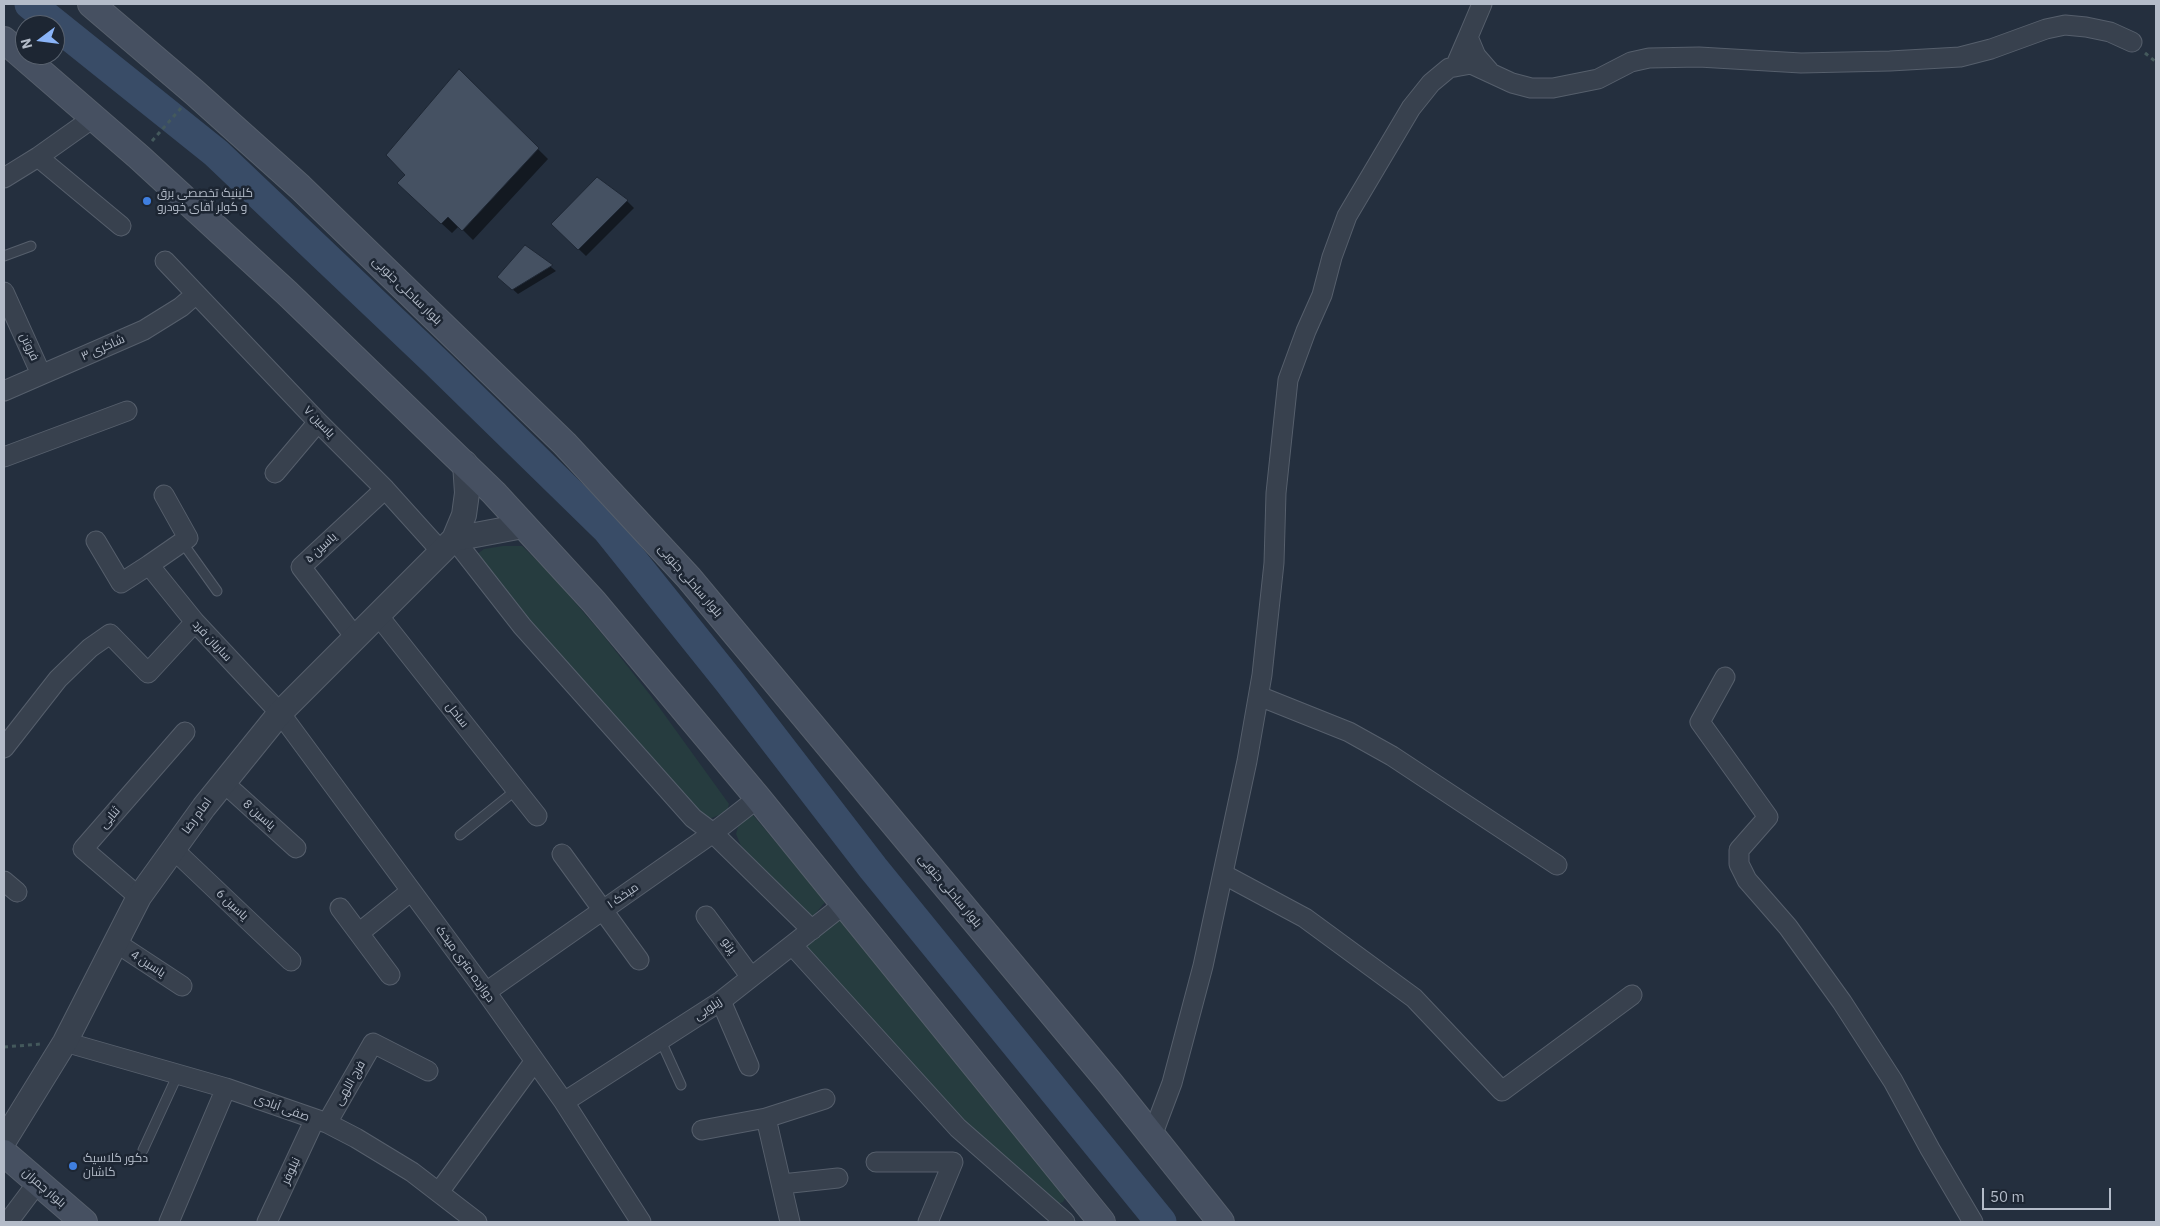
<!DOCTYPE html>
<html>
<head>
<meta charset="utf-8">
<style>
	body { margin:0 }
	#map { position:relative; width:2160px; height:1226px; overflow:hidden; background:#242f3e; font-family:"IBM Plex Sans",sans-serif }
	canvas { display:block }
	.frame { position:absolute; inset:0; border:5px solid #b4bcc9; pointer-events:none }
	.north { position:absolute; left:15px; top:15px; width:50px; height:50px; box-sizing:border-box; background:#1d2633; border:1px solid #59626f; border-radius:50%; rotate:255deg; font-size:14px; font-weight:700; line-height:20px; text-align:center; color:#b4bcc9 }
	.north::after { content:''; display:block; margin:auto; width:18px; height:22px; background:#8ab4f8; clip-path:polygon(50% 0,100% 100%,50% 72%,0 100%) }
	.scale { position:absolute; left:1982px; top:1188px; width:129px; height:22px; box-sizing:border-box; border:2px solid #b4bcc9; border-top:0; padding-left:6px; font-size:15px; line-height:18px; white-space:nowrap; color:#b4bcc9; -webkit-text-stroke:4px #1d2633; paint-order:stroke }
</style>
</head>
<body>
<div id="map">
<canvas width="2160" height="1226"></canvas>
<div class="frame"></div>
<div class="north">N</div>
<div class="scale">50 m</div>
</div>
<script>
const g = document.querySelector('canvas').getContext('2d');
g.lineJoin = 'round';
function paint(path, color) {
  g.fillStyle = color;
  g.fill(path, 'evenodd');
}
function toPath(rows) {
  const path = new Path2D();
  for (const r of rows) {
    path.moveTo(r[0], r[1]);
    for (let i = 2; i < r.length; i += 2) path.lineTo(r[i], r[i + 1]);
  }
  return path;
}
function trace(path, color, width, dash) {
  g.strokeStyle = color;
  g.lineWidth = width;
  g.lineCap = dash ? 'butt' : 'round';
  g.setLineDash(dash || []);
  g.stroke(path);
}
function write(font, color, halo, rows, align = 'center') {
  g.font = font + ' "IBM Plex Sans",Cairo,sans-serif';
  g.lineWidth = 5;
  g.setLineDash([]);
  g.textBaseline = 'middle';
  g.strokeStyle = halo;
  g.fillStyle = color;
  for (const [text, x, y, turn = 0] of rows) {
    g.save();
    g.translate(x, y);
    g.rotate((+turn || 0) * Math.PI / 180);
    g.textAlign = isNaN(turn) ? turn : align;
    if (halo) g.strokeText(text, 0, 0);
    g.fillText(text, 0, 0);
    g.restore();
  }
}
paint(toPath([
	[503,546,522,546,549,572,603,635,651,696,729,804,727,812,701,822,473,557,484,549],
	[752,814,826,901,810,920,741,846,736,834,738,827],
	[840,919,1066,1196,1063,1202,1055,1205,966,1122,805,946]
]), '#263c3f');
paint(toPath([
	[459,71,548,159,473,240,459,226,452,233,408,193,407,175],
	[627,201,634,208,586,256,560,231],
	[525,247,556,271,518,294,499,277]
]), '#0007');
trace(toPath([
	[30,4,216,153,435,361,608,530,729,681,873,868,1161,1222]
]), '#394c67', 31);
const building = toPath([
	[459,69,539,148,462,231,448,217,441,224,397,183,405,175,386,155,459,69],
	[597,177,628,200,578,250,551,224,597,177],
	[525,245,553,265,512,290,497,277,525,245]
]);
paint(building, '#455162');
trace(building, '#1f2835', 1);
const service = toPath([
	[4,256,31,246],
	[182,542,217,591],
	[460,835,516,790],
	[661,1041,681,1085],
	[143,1150,178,1074]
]);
const minor = toPath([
	[1468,37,1482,4],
	[1455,67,1468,37,1476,56,1489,71],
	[38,157,121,226],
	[4,178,38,157,93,118],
	[165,261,318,422,385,489,440,550],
	[4,292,41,374],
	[4,391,144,330,181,307,196,294],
	[4,457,127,411],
	[275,473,318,422],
	[454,539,522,626,693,818,713,833,812,930],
	[96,541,121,583,149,565,188,538,164,495],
	[149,565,195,622,280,713,486,992,564,1102,641,1222],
	[377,614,537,816],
	[355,637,301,567,385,489],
	[1725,677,1700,722,1768,817,1739,850,1739,864,1747,880,1788,927,1842,1002,1893,1081,1930,1149,1973,1222],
	[1259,696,1349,732,1392,756,1557,865],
	[4,748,58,679,90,648,110,634,148,673,195,622],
	[223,782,296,848],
	[173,849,291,961],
	[562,854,639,960],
	[1223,874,1305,918,1414,998,1502,1091,1632,995],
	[4,881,17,892],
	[139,897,83,849,185,732],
	[340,908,390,975],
	[706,916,751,977],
	[359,933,411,891],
	[115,942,182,986],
	[793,946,958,1128,1065,1222],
	[486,992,713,833,758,798],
	[721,1001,749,1066],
	[65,1042,226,1088,327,1123,356,1138,412,1172,477,1222],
	[564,1102,721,1001,843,905],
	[766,1118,790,1222],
	[327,1123,373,1043,428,1071],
	[702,1130,766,1118,825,1099],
	[1152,1136,1172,1083,1203,966,1247,761,1262,675,1274,563,1276,493,1288,380,1306,331,1322,295,1332,257,1347,216,1411,108,1431,83,1449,68,1471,64,1512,83,1531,88,1553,88,1598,79,1631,62,1649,58,1699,57,1801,63,1890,61,1960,57,1991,49,2046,29,2065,25,2086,27,2110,32,2132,42],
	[876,1162,953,1162,928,1222],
	[782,1184,838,1178],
	[439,1192,534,1062],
	[8,1222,38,1182],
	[169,1222,226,1088],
	[267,1222,315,1119]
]);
const tertiary = toPath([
	[454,539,523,526],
	[4,1141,65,1042,139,897,204,807,280,713,454,539,464,515,467,493,465,463]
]);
const secondary = toPath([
	[91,4,194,92,300,187,565,444,689,578,1110,1083,1221,1222],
	[4,40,139,157,287,293,494,493,594,602,758,798,1102,1222],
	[4,1153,84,1222]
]);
trace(service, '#565f6c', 11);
trace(minor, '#565f6c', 21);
trace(tertiary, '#565f6c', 26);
trace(secondary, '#565f6c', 28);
trace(toPath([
	[2145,53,2156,62],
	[152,141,181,108],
	[4,1047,41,1044]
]), '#44595c', 3, [4, 4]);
trace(service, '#38414e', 9);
trace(minor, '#38414e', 19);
trace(tertiary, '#38414e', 24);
trace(secondary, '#465061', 26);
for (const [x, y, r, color] of [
	[147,201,5,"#3f7fe0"],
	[73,1166,5,"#3f7fe0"]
]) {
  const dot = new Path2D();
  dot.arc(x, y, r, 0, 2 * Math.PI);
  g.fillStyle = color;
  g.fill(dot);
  trace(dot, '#1d2633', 2);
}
write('12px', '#b4bcc9', '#1d2633', [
	["کلینیک تخصصی برق",157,194],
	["و کولر آقای خودرو",157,208],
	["دکور کلاسیک",83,1159],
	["کاشان",83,1173]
], 'left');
write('12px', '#b4bcc9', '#1d2633', [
	["بلوار ساحلی جنوبی",407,291,44],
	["فروتن",29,347,65],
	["شاکری ۳",103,348,-24],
	["یاسین ۷",319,422,46],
	["یاسین ۵",321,548,-43],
	["بلوار ساحلی جنوبی",690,581,49],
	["ساربان فرد",212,641,47],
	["ساحل",457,715,52],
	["یاسین 8",259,815,42],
	["امام رضا",197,816,-54],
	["ثنایی",110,818,-49],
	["بلوار ساحلی جنوبی",950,891,50],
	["میخک ۱",623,896,-35],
	["یاسین 6",232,905,43],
	["پرتو",729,946,54],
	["یاسین 4",148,964,33],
	["دوازده متری میخک",465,964,54],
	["زیلویی",708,1009,-34],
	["فرج اللهی",350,1083,-60],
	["صفی آبادی",282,1108,20],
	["نیلوفر",291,1171,-65],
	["بلوار چمران",44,1188,41]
]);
</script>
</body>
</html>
